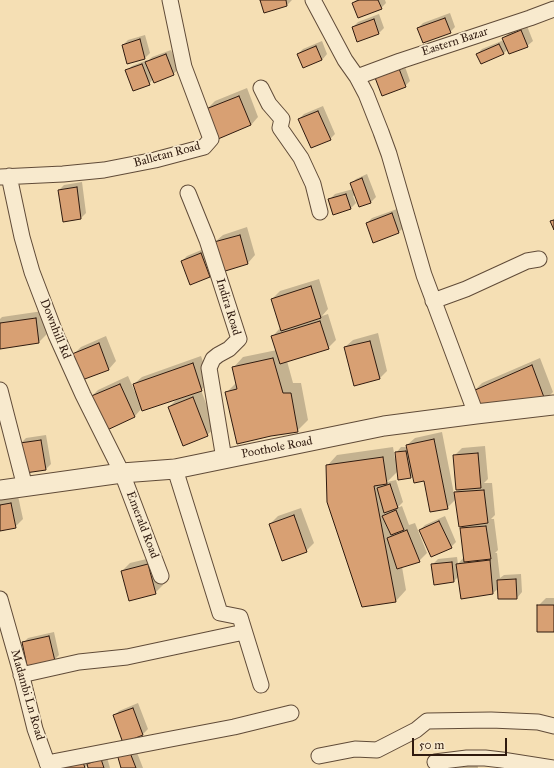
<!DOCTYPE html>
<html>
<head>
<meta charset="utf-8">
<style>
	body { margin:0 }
	#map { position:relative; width:554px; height:768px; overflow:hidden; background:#f5dfb4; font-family:"IM FELL Great Primer",serif }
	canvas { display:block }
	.scale { position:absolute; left:412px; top:738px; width:95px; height:18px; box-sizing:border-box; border:2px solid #2f1a0f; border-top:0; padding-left:5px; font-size:12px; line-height:14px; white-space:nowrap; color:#2f1a0f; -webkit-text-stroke:3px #f8eace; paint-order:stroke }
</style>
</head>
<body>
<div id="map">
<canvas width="554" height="768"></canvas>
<div class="scale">50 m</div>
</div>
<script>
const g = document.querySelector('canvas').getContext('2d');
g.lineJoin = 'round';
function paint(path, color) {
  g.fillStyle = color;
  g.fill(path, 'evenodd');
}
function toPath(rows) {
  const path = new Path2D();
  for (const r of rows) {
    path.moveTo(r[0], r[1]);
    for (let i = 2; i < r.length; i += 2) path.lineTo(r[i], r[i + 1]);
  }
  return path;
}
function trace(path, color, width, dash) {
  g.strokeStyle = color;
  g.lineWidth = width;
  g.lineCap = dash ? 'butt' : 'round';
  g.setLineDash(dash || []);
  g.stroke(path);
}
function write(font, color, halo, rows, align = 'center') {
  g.font = font + ' "IM FELL Great Primer",serif';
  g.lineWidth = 3.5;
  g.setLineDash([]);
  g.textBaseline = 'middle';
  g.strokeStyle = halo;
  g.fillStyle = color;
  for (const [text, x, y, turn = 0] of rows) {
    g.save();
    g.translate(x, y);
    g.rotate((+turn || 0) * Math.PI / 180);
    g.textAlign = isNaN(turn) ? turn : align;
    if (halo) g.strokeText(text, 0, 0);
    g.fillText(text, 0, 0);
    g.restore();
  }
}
paint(toPath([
	[261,0,292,0,287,5,265,12],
	[356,0,385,0,386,3,381,8,353,3],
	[450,13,455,27,450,32,418,28,423,23],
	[379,14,384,28,379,33,358,41,353,27,358,22],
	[527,26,533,41,527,46,509,53,508,49,503,54,477,54,482,49,504,40,504,38,509,33],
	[145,35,150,53,145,58,128,63,123,45,128,40],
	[322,41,327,54,322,60,298,54,303,49],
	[171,50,179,69,173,74,153,79,149,84,126,71,132,66,147,60,148,61,152,57],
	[403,61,410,81,405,86,383,95],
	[247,88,258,117,251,125,207,109,215,101],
	[323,106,335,134,330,139,299,119,304,114],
	[367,174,376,197,371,202,359,206,355,195,353,196,356,203,351,208,330,199,335,194,353,189,351,184,356,179],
	[82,182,86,213,81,218,63,221,59,190,64,185],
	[397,209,404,227,399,232,367,223,372,218],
	[247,227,255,255,248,263,215,242,223,235],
	[206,248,215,271,210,276,190,283,182,261,187,256],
	[319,279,328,309,322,316,328,314,336,340,328,348,287,361,293,383,301,383,308,420,297,431,227,392,237,382,233,368,243,357,277,350,273,336,280,328,272,299,280,291],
	[43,311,47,334,39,342,0,348,0,319,2,317],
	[378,333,387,371,379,379,345,347,353,340],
	[106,336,116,361,109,369,73,355,81,347],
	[201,356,210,382,201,390,215,428,207,435,169,407,178,398,142,408,135,416,105,429,90,398,98,390,128,376,135,392,137,391,134,384,142,377],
	[540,358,553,392,545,400,474,391,482,383],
	[442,432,454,494,459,489,454,456,462,448,485,446,488,479,484,483,492,483,495,515,491,519,494,519,498,550,495,553,497,553,500,578,504,575,521,574,522,592,517,598,499,588,493,593,462,598,459,576,454,581,434,584,432,565,438,559,457,557,458,564,464,557,461,528,464,525,456,499,447,508,425,480,413,475,411,477,398,471,387,482,396,480,403,502,397,508,402,506,409,525,415,523,427,553,419,561,402,567,406,590,396,601,363,606,327,466,337,455,393,447,395,459,397,459,396,453,401,447,408,447,407,445,415,438],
	[46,435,51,464,46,469,21,443,26,438],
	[18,496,23,519,15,527,0,530,0,500],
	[301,508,314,543,306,551,270,524,278,516],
	[445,516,456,542,451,547,420,530,425,525],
	[155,557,163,585,155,593,122,571,130,563],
	[546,598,554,598,554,631,538,606],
	[54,632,59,655,54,660,23,643,28,638],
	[138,703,148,729,143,734,114,716,119,711],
	[134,745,143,768,123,768],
	[106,754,110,768,89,768,88,765,84,768,57,768],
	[106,758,93,763,93,761],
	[477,762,478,768,449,768,451,766]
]), '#0003');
const building = toPath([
	[260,0,286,0,287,6,264,13,260,0],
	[359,0,378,0,382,9,358,18,352,3,359,0],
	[445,18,451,33,423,43,417,28,445,18],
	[374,19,379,34,357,42,352,27,374,19],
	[521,30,528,47,509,54,502,38,521,30],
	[140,39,145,59,127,64,122,45,140,39],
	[499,44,504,54,481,64,476,54,499,44],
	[316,46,322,60,303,68,297,54,316,46],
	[166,54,174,75,154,83,145,62,166,54],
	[142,64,150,85,133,91,125,70,142,64],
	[398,66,406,87,382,96,374,75,398,66],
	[239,96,251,125,218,139,206,109,239,96],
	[318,111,331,140,311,148,298,119,318,111],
	[362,178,371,203,359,207,350,183,362,178],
	[77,187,81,219,63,222,58,190,77,187],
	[346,194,351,209,333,215,328,199,346,194],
	[392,213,399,233,373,243,366,223,392,213],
	[554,220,554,230,550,221,554,220],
	[240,235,248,264,222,272,214,242,240,235],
	[201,253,210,277,190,285,181,261,201,253],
	[311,286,321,318,281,331,271,299,311,286],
	[36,318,39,343,0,349,0,323,36,318],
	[320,321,329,349,280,364,271,336,320,321],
	[370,341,380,379,354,386,344,347,370,341],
	[99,343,109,370,82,380,72,354,99,343],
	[273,358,283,393,291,393,298,432,271,436,237,444,225,392,237,389,232,367,273,358],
	[193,363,202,391,142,411,133,384,193,363],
	[532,365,545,400,482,409,473,391,532,365],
	[120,384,135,417,105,431,89,397,120,384],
	[193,397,208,436,183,446,168,407,193,397],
	[434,439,448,509,430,512,424,481,414,483,406,445,434,439],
	[41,440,46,470,25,473,20,443,41,440],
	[406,451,411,478,398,480,395,452,406,451],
	[478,453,481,488,456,490,453,455,478,453],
	[383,457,387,484,374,486,396,602,362,607,327,502,326,465,383,457],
	[390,484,398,508,384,513,377,488,390,484],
	[484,490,488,523,459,527,454,492,484,490],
	[11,503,16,528,0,531,0,505,11,503],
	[396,510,404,530,391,535,382,516,396,510],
	[294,515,307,552,282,561,269,524,294,515],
	[439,521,452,548,431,557,419,530,439,521],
	[486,526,491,559,464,562,460,528,486,526],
	[407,530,420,562,397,569,387,538,407,530],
	[490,560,493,594,461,599,456,564,490,560],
	[452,562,454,582,434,585,431,564,452,562],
	[148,564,156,594,129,601,121,571,148,564],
	[516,579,517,599,498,599,497,580,516,579],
	[537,605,554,605,554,632,537,632,537,605],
	[49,636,55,661,27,666,22,642,49,636],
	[133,708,143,735,123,743,113,715,133,708],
	[129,750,136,768,121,768,117,754,129,750],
	[82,759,85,768,56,768,82,759],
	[101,759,104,768,88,768,87,764,101,759]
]);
paint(building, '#d8a073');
trace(building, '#2f1a0f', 1);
const minor = toPath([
	[313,0,345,60,357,77,366,94,381,132,389,154,424,275,476,414],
	[357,77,400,61,530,18,554,9],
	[261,88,269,104,282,119,280,128,301,158,313,184,320,212],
	[9,176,22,237,32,272,56,335,83,395,122,473,161,576],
	[0,177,63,174,104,170,155,160,204,147,211,139,184,67,170,0],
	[188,193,207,240,239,339,229,349,218,355,213,359,209,368,224,459],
	[433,301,466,289,527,261,539,259],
	[0,390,25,487],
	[175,469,220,613,240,617,261,685],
	[0,599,21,673,35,729,49,768],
	[21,675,79,662,127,657,244,632],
	[319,756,355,749,377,750,416,730,427,721,491,720,538,722,554,726],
	[435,762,467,758,485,758,502,760,554,768],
	[47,763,171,739,234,727,291,713]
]);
const tertiary = toPath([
	[0,490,122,473,175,469,384,426,476,414,554,405]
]);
trace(minor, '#604b38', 17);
trace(tertiary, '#604b38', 21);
trace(minor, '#f8eace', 15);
trace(tertiary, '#f8eace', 19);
write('12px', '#2f1a0f', '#f8eace', [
	["Eastern Bazar",455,42,-18],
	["Balletan Road",167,155,-15],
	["Indira Road",228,307,73],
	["Downhill Rd",55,329,68],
	["Poothole Road",277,448,-11],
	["Emerald Road",142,525,69],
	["Madambi Ln Road",27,695,74]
]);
</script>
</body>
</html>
